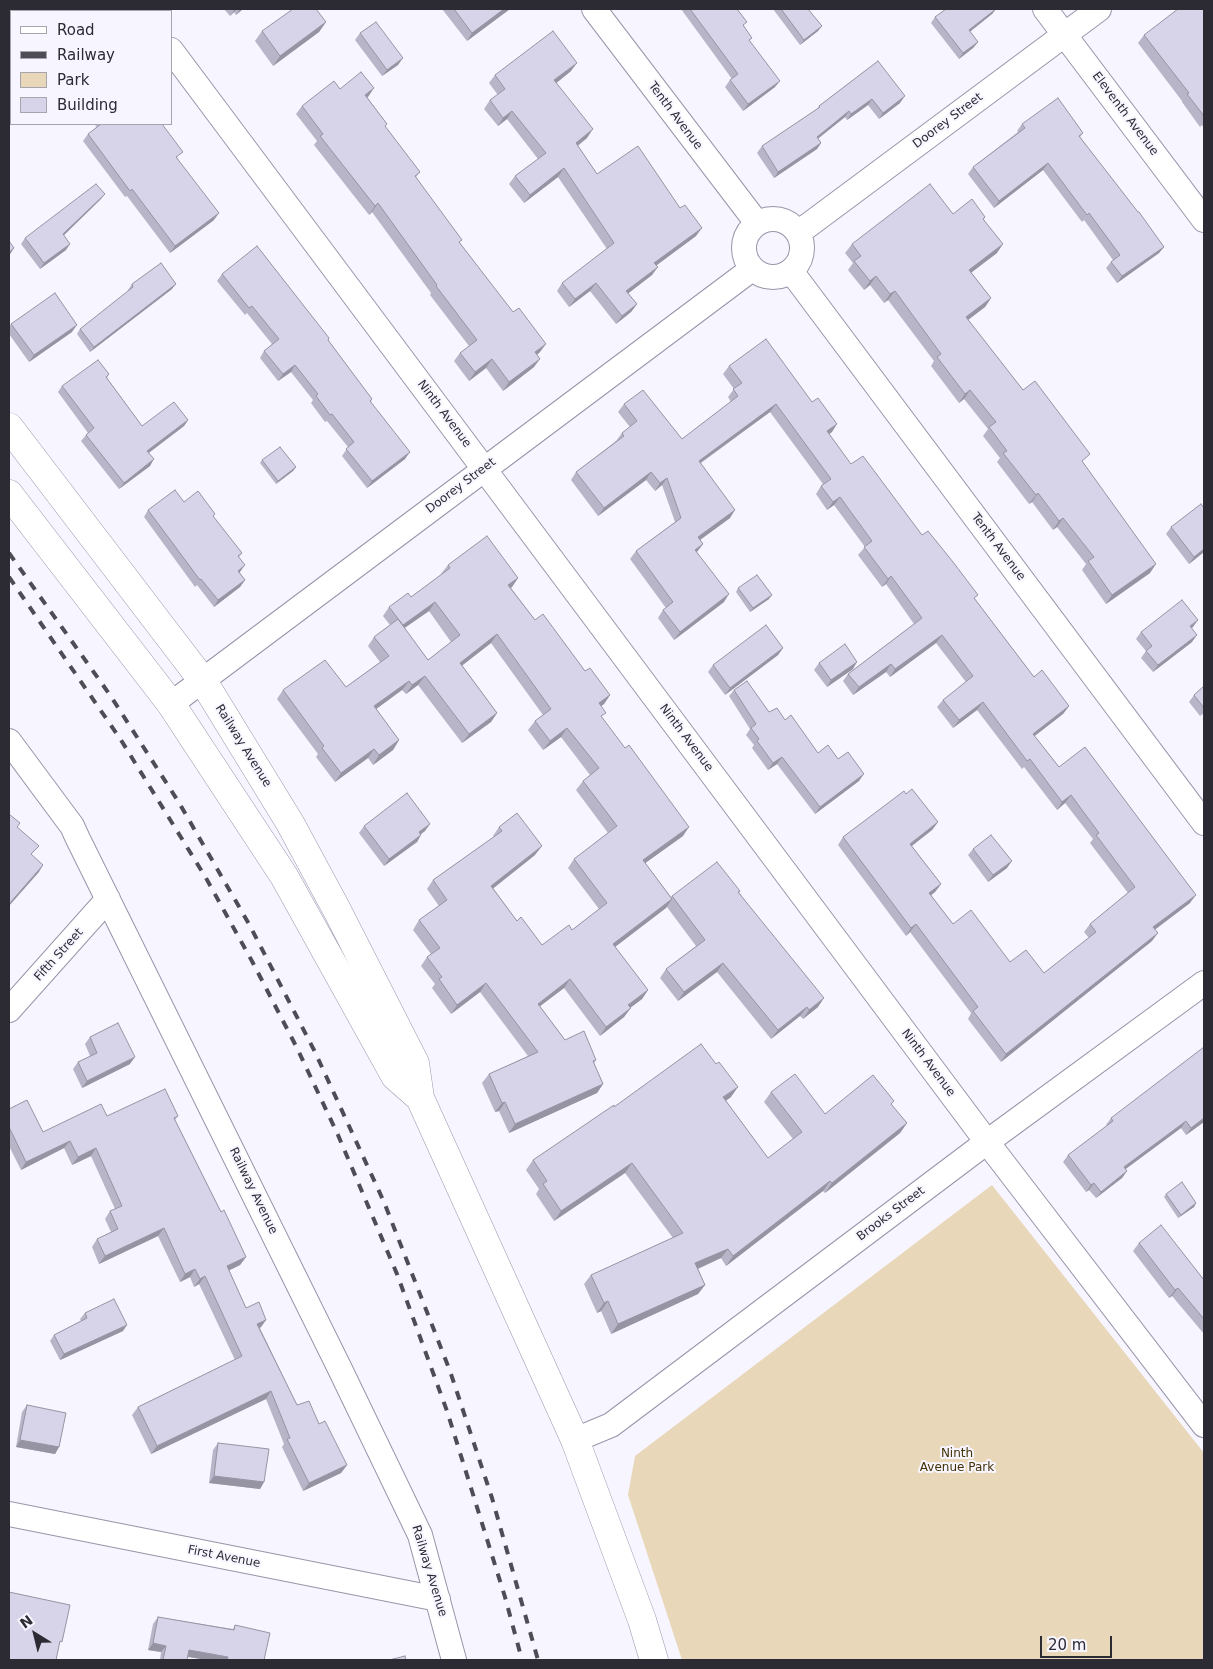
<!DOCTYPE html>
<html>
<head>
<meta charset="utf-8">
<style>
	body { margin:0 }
	#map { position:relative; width:1213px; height:1669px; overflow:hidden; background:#f7f5ff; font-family:"DejaVu Sans",sans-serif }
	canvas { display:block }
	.frame { position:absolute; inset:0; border:10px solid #2c2a32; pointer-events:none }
	.legend { position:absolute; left:10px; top:10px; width:162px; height:115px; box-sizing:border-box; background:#f7f5ff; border:1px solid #a6a4ad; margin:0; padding:6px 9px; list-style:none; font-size:15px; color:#2c2a32 }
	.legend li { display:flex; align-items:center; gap:10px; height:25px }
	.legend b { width:25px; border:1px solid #a6a4ad }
	.north { position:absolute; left:10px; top:1609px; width:50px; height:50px; -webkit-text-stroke:4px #f7f5ff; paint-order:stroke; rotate:324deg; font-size:14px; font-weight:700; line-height:20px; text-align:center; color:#2c2a32 }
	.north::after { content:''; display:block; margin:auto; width:18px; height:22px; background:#2c2a32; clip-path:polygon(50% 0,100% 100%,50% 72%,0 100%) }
	.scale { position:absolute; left:1040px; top:1636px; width:72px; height:22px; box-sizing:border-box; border:2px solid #2c2a32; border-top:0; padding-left:6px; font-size:15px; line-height:18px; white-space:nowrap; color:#2c2a32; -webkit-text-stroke:4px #f7f5ff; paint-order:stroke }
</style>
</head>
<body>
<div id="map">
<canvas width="1213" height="1669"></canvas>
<div class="frame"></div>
<ul class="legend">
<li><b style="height:6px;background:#fff"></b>Road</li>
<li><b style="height:6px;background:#4e4c55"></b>Railway</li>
<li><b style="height:14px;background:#e8d8b9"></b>Park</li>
<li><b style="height:14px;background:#d7d3e9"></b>Building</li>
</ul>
<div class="north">N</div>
<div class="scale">20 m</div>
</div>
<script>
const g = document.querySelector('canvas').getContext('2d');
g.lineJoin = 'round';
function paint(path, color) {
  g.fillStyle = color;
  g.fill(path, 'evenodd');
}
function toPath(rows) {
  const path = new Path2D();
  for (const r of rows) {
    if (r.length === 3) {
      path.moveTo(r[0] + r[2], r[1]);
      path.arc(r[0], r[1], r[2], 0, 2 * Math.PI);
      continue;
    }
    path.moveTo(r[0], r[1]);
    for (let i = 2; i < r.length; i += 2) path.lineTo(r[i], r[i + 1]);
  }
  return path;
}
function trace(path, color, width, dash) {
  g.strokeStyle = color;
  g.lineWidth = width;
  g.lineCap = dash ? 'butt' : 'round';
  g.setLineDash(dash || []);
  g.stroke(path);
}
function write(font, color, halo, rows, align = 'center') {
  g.font = font + ' "DejaVu Sans",sans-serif';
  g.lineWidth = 4;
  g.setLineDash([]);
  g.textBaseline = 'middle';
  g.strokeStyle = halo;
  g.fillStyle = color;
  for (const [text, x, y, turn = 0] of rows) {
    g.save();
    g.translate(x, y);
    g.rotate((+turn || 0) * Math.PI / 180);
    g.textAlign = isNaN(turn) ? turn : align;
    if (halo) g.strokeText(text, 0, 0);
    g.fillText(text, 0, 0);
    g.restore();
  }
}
paint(toPath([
	[992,1185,1204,1453,1204,1660,682,1660,628,1495,635,1456]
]), '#e8d8b9');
const minor = toPath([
	[141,9,143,11],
	[594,9,757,223],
	[1045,9,1204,220],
	[171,50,987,1142,1204,1425],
	[773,248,29],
	[798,233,1099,9],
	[791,271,1204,823],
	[171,704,752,269],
	[9,741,72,826,78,839,339,1367,420,1535,454,1660],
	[9,1010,108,899],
	[575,1440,611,1425,987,1142,1204,983],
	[9,1514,438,1599]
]);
const secondary = toPath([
	[9,427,203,681,290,823,338,912,415,1063,420,1098,575,1440,642,1620,654,1660],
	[9,494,171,704,284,876,395,1076,420,1098]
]);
trace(minor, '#9995aa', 26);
trace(secondary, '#9995aa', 29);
trace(minor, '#fff', 24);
trace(secondary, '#fff', 28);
trace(toPath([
	[9,553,110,695,178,801,249,924,315,1052,384,1202,450,1371,492,1498,538,1660],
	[9,577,121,740,206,878,253,963,297,1048,338,1135,397,1274,447,1411,505,1597,522,1660]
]), '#4e4c55', 4, [9, 9]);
paint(toPath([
	[20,9,84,9,85,11,22,11],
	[224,9,243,9,236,15,234,12,230,16],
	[442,9,510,9,467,41],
	[681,9,737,9,750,41,775,87,743,111,725,87,730,80,732,79],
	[773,9,808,9,818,31,800,45],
	[996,9,992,14,970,32,978,42,973,48,959,59,931,23,935,17],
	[1204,9,1204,128,1202,125,1200,127,1182,102,1182,101,1138,43,1144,35],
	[326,22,319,32,273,66,255,41,262,31],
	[360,33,398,65,382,76,355,40],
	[878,61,900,103,879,119,868,105,847,120,845,117,818,139,821,143,817,149,774,178,757,153,762,146,817,109,819,106],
	[571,71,556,83,587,138,578,146,597,174,696,236,656,265,652,275,628,293,637,304,631,312,616,324,590,291,569,307,557,291,562,283,607,249,558,177,524,203,509,184,515,176,538,159,507,119,498,126,484,109,490,100,498,95,489,83,495,75],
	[9,83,11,86,11,124,12,124,9,126],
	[340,89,367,97,387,124,385,127,420,172,416,177,460,243,540,352,537,355,534,367,503,391,486,368,469,381,454,361,460,353,469,346,430,295,431,293,372,212,369,215,314,145,317,141,296,114,302,106],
	[94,124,162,124,178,159,214,220,170,253,127,196,125,197,83,141,88,134,97,127],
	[1022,124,1083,133,1080,137,1164,247,1159,253,1117,283,1106,268,1111,262,1113,260,1084,220,1082,222,1043,170,994,208,968,174,973,167,1018,132,1017,131],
	[101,199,64,235,66,250,40,269,21,244,25,238],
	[953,214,985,217,984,219,997,253,971,272,991,298,985,307,968,320,1023,390,1083,463,1150,573,1106,604,1082,570,1086,564,1057,527,1053,530,1032,502,1029,504,997,462,1000,458,983,436,988,429,964,399,959,403,931,366,934,361,888,300,884,303,870,285,864,290,848,270,853,263,845,253,852,244],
	[222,274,329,338,328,340,372,399,371,402,405,459,367,488,342,456,348,447,327,421,325,422,311,403,313,400,291,372,278,381,260,358,264,351,272,344,247,313,245,315,217,281],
	[132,284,172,289,90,352,77,334,80,329,129,291,128,290],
	[11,324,72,332,29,362,9,334,9,328],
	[729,366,832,432,829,434,851,464,922,535,975,599,1034,677,1069,706,1063,714,1034,736,1059,767,1190,903,1155,929,1152,941,1001,1062,968,1019,971,1013,910,932,906,936,838,845,843,837,906,794,938,822,932,830,912,846,941,884,935,892,931,895,953,924,1010,962,1044,973,1089,938,1084,932,1090,924,1128,893,1090,843,1093,839,1065,803,1057,810,1024,767,1022,769,977,710,953,728,937,707,943,700,966,682,936,643,890,677,886,672,853,695,843,681,848,674,914,624,886,584,882,587,858,555,865,547,834,505,827,510,816,494,821,486,823,484,770,412,701,463,730,518,700,540,703,544,696,552,724,602,674,640,658,618,663,610,666,608,630,559,636,551,675,522,662,485,655,491,646,480,598,516,571,480,576,472,616,441,622,433,630,427,618,412,624,404,682,439,731,402,728,397,734,389,723,374],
	[109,374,107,378,142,426,188,420,184,426,149,453,150,466,119,489,81,441,86,435,88,433,58,392,62,386],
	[262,460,296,467,293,471,276,484,260,463],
	[184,502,215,514,213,517,242,553,239,557,240,572,240,573,245,580,240,587,214,607,197,585,195,587,144,517,148,510],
	[1171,527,1204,552,1189,564,1166,534],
	[448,565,518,578,511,588,535,620,585,671,610,695,604,704,601,706,602,718,683,836,645,863,671,897,672,896,740,891,739,892,818,1007,803,1019,800,1016,771,1039,717,972,678,1001,660,978,666,969,696,946,667,907,615,947,648,990,642,999,630,1008,624,1017,600,1036,564,988,540,1006,565,1040,596,1060,594,1063,603,1084,597,1093,509,1133,499,1111,495,1112,482,1083,489,1074,528,1056,480,992,451,1014,432,988,435,984,421,966,427,957,431,954,413,930,419,920,439,906,427,889,433,880,494,837,493,836,499,827,535,855,493,888,517,921,542,945,572,930,599,909,568,868,574,859,608,833,576,790,583,781,590,775,561,737,543,750,528,730,535,721,543,715,491,643,462,665,497,713,491,722,462,743,418,685,406,694,402,690,376,709,399,740,393,750,373,765,368,758,335,782,316,757,318,754,277,699,283,690,346,687,380,662,368,646,374,637,390,625,383,616,389,607,411,597,442,574,441,574],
	[429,611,451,642,428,660,404,628],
	[738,588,769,599,750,612,736,592],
	[1193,627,1191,628,1192,642,1153,672,1141,658,1146,651,1136,639,1141,632],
	[783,648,778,655,725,695,708,672,713,665],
	[819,663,853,669,827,687,814,670],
	[1204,686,1204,714,1204,713,1200,716,1189,702,1194,695],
	[734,690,769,712,785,720,818,753,838,759,859,781,815,814,777,764,768,770,752,748,754,745,746,735,750,729,729,696],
	[364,826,425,831,421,834,417,842,384,866,359,833],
	[973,849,1007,868,988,882,968,855],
	[90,1037,130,1064,82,1088,73,1069,78,1062,90,1056,85,1044],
	[771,1092,825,1114,891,1104,907,1123,900,1133,825,1193,823,1191,726,1266,721,1258,698,1269,705,1285,698,1294,611,1334,601,1311,597,1313,584,1284,591,1275,673,1238,625,1173,554,1221,536,1194,539,1189,526,1170,533,1160,614,1107,731,1097,726,1101,768,1158,793,1139,764,1102],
	[9,1109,43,1132,107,1116,178,1116,175,1120,221,1212,246,1257,240,1265,229,1270,246,1308,266,1320,261,1327,260,1328,297,1405,319,1424,347,1465,341,1473,303,1491,282,1447,284,1444,266,1399,151,1454,132,1415,138,1407,235,1360,199,1284,194,1287,190,1277,180,1282,158,1236,99,1264,92,1247,97,1239,111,1232,105,1219,110,1211,115,1209,91,1156,72,1165,64,1148,21,1170,9,1146],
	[1111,1118,1204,1122,1186,1135,1181,1128,1125,1169,1127,1171,1122,1178,1096,1198,1089,1190,1086,1192,1063,1162,1068,1155,1107,1126,1106,1125],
	[1166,1194,1196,1203,1194,1207,1178,1218,1164,1197],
	[1139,1243,1204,1280,1204,1334,1172,1296,1169,1298,1133,1251],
	[85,1313,123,1331,60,1360,50,1341,54,1335,81,1321,80,1319],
	[27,1405,59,1447,55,1454,16,1447,22,1412],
	[218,1443,264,1482,260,1489,209,1483,213,1450],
	[158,1617,233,1629,235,1625,264,1660,207,1660,187,1657,187,1660,160,1660,161,1652,148,1650,153,1624]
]), '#b9b5c8');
paint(toPath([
	[235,9,237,9,230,16],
	[240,9,243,9,236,15],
	[504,9,510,9,467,41,472,33],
	[996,9,992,14,964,36,969,30],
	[326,22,319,32,273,66,280,56],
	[822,26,818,31,800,45,804,40],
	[978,42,973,48,959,59,963,53],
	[403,58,398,65,382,76,387,70],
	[577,63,571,71,549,89,554,80],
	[780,81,775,87,743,111,748,104],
	[374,88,368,97,359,103,365,95],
	[905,96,900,103,879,119,883,113],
	[872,99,868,105,847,120,851,114],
	[512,111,507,119,498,126,503,118],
	[849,111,845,117,812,143,817,137],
	[593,129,587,138,570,151,576,143],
	[821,143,817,149,774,178,778,172],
	[1048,163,1043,170,994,208,999,201],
	[564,168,558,177,524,203,530,195],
	[105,194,101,199,59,240,63,234],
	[378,203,372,212,369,215,375,206],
	[219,213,214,220,170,253,175,246],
	[702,228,696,236,649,271,654,263],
	[70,244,66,250,40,269,44,263],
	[1003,244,997,253,963,279,969,270],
	[1164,247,1159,253,1117,283,1122,276],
	[14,248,9,256,9,252],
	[658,267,652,275,621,299,626,291],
	[876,276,870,285,864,290,870,281],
	[596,283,590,291,569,307,575,299],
	[176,284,172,289,90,352,94,347],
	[895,291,888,300,884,303,890,294],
	[991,298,985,307,960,326,966,317],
	[637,304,631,312,616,324,622,316],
	[77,325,72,332,29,362,34,355],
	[546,344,540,352,529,361,535,352],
	[492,359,486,368,469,381,475,372],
	[540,359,534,367,503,391,509,382],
	[295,365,291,372,278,381,283,374],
	[970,390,964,399,959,403,965,394],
	[776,404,770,412,693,468,699,461],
	[188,420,184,426,143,457,147,451],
	[837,424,832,432,822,439,827,431],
	[410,452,405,459,367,488,372,481],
	[154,459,150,466,119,489,124,483],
	[296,467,293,471,276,484,278,481],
	[651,472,646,480,598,516,604,508],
	[667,478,662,485,655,491,660,483],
	[1038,493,1032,502,1029,504,1036,495],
	[840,497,834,505,827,510,833,502],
	[735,510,730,518,693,545,698,537],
	[1063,518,1057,527,1053,530,1059,521],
	[703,544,697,552,689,558,695,550],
	[1204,549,1204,552,1189,564,1194,557],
	[1156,564,1150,573,1106,604,1112,595],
	[245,565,240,572,233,578,238,571],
	[891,576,886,584,882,587,888,579],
	[518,578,512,587,502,594,508,585],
	[245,580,240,587,214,607,218,600],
	[729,594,724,602,674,640,680,632],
	[772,595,769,599,750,612,753,608],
	[435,602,429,611,396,634,403,625],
	[1198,620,1193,627,1185,633,1190,626],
	[497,634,491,643,454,672,460,663],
	[942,635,936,643,890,677,895,669],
	[1197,635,1192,642,1153,672,1158,665],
	[783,648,778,655,725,695,730,688],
	[857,662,853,669,827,687,831,680],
	[891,664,886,672,853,695,859,687],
	[425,676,418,685,406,694,412,685],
	[409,681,402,690,368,715,374,706],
	[610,695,604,704,592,713,599,703],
	[983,702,977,710,953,728,959,720],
	[1069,706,1063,714,1027,742,1033,734],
	[497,713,491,722,462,743,469,734],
	[567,728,561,737,543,750,550,741],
	[399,740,393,750,373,765,379,755],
	[374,749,368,758,335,782,341,773],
	[782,757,777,764,768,770,773,763],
	[864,774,859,781,815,814,820,807],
	[1071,795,1065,803,1057,810,1062,802],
	[938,822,932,830,905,851,910,844],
	[430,824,425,831,414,839,419,832],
	[689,827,683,836,637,869,643,860],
	[421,835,417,842,384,866,389,859],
	[542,846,535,855,485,895,491,886],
	[1012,861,1007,868,988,882,993,875],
	[43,865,39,872,9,906,9,904],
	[941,884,935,892,924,901,929,893],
	[1196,895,1190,903,1148,935,1153,927],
	[672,899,666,908,607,953,613,944],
	[916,924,910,932,906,936,911,928],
	[1158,933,1152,941,1001,1062,1006,1054],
	[723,963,717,972,678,1001,684,992],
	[570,979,564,988,531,1013,538,1004],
	[486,983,480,992,451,1014,457,1005],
	[648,990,642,999,622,1014,628,1005],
	[824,998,818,1007,803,1019,809,1010],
	[807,1007,800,1016,771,1039,778,1030],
	[631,1008,624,1017,600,1036,606,1027],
	[135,1057,130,1064,82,1088,87,1081],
	[603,1084,597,1093,509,1133,515,1124],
	[738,1087,731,1097,716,1107,723,1097],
	[505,1102,499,1111,495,1112,502,1103],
	[1204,1118,1204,1122,1186,1135,1191,1128],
	[1186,1121,1181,1128,1119,1174,1124,1167],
	[907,1123,900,1133,825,1193,832,1183],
	[70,1141,64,1148,21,1170,26,1162],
	[96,1148,91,1156,72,1165,78,1157],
	[632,1163,625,1173,554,1221,561,1211],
	[1127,1171,1122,1178,1096,1198,1101,1192],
	[830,1181,823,1191,726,1266,733,1256],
	[1094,1183,1089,1190,1086,1192,1091,1185],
	[1196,1203,1194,1207,1178,1218,1181,1215],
	[164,1228,158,1236,99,1264,105,1256],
	[728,1249,721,1258,688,1273,695,1263],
	[246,1257,240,1265,222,1274,227,1266],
	[195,1269,190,1277,180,1282,185,1274],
	[205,1276,199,1284,194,1287,200,1279],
	[705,1285,698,1294,611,1334,618,1324],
	[1178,1288,1172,1296,1169,1298,1175,1290],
	[608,1301,601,1311,597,1313,604,1303],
	[266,1320,261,1327,252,1332,257,1324],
	[127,1325,123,1331,60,1360,64,1354],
	[271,1391,266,1399,151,1454,157,1446],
	[20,1440,59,1447,55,1454,16,1447],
	[347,1465,341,1473,303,1491,309,1483],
	[214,1476,264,1482,260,1489,209,1483],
	[153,1643,166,1646,161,1652,148,1650],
	[189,1650,228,1657,226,1660,207,1660,184,1656]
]), '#9694a3');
const building = toPath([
	[30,9,84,9,85,11,32,11,30,9],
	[293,9,316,9,326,22,280,56,262,31,293,9],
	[454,9,504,9,472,33,454,9],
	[690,9,737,9,747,22,743,25,752,38,749,40,780,81,748,104,730,80,738,74,690,9],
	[781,9,808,9,822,26,804,40,781,9],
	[946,9,996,9,969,30,978,42,963,53,935,17,946,9],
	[1178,9,1204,9,1204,116,1187,94,1189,93,1144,35,1178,9],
	[376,22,403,58,387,70,360,33,376,22],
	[553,31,577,63,554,80,593,129,576,143,597,174,638,146,680,208,685,205,702,228,654,263,658,267,626,291,637,304,622,316,596,283,575,299,562,283,614,243,564,168,530,195,515,176,546,153,512,111,503,118,490,100,505,89,495,75,553,31],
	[878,61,905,96,883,113,872,99,851,114,849,111,817,137,821,143,778,172,762,146,820,107,819,106,878,61],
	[361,72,374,88,365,95,387,124,385,126,420,172,415,176,462,240,459,242,513,312,519,308,546,344,535,352,540,359,509,382,492,359,475,372,460,353,477,340,436,286,437,285,378,203,375,206,320,136,323,134,302,106,334,81,340,89,361,72],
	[9,83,11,86,11,119,9,115,9,83],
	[1058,98,1083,133,1079,136,1138,212,1139,212,1164,247,1122,276,1111,262,1120,255,1089,213,1087,215,1048,163,999,201,973,167,1025,128,1022,124,1058,98],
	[101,124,162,124,183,152,176,157,219,213,175,246,132,189,130,191,88,134,101,124],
	[96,184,105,194,63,234,70,244,44,263,25,238,96,184],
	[930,184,953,214,972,199,985,217,983,219,1003,244,969,270,991,298,966,317,1023,390,1035,381,1090,454,1082,461,1156,564,1112,595,1088,561,1094,557,1063,518,1059,521,1038,493,1036,495,1003,453,1007,451,989,427,996,422,970,390,965,394,937,357,941,354,895,291,890,294,876,276,870,281,854,261,861,256,852,244,930,184],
	[9,241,14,248,9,252,9,241],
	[257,246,329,338,328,340,372,399,370,401,410,452,372,481,346,449,354,442,332,414,330,415,316,396,318,394,295,365,283,374,264,351,279,339,252,306,249,308,222,274,257,246],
	[161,263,176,284,94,347,80,329,133,287,132,284,161,263],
	[55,293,77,325,34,355,11,324,55,293],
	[766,339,812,402,818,398,837,424,827,431,851,464,863,456,922,535,928,531,953,562,978,595,974,598,1034,677,1042,670,1069,706,1033,734,1059,767,1085,747,1196,895,1153,927,1158,933,1006,1054,973,1011,978,1007,916,924,911,928,843,837,904,791,906,794,912,789,938,822,910,844,941,884,929,893,953,924,971,910,1010,962,1026,950,1044,973,1096,932,1090,924,1135,887,1096,835,1099,833,1071,795,1062,802,1030,759,1027,761,983,702,959,720,943,700,973,676,942,635,895,669,891,664,859,687,848,674,922,618,891,576,888,579,864,547,872,541,840,497,833,502,821,486,831,479,776,404,699,461,735,510,698,537,703,544,695,550,729,594,680,632,663,610,673,602,636,551,681,518,667,478,660,483,651,472,604,508,576,472,624,436,622,433,637,421,624,404,643,390,682,439,738,396,733,389,742,383,729,366,766,339],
	[98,360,109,374,106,377,142,426,174,402,188,420,147,451,154,459,124,483,86,435,94,428,62,386,98,360],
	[280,447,296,467,278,481,262,460,280,447],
	[175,490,184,502,198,491,215,514,213,516,242,553,238,556,245,565,238,571,245,580,218,600,201,579,200,580,148,510,175,490],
	[1201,504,1204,508,1204,549,1194,557,1171,527,1201,504],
	[487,536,518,578,508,585,535,620,543,614,585,671,590,668,610,695,599,703,606,713,601,716,625,748,629,745,689,827,643,860,672,899,613,944,648,990,628,1005,631,1008,606,1027,570,979,538,1004,565,1040,584,1031,596,1060,593,1061,603,1084,515,1124,505,1102,502,1103,489,1074,538,1052,486,983,457,1005,439,979,442,977,427,957,440,948,419,920,447,900,433,880,502,831,499,827,517,813,542,846,491,886,517,921,521,917,542,945,569,925,572,930,607,903,574,859,617,826,583,781,599,768,567,728,550,741,535,721,551,709,497,634,460,663,497,713,469,734,425,676,412,685,409,681,374,706,399,740,379,755,374,749,341,773,322,748,324,746,283,690,325,660,346,687,389,656,374,637,398,619,428,660,460,635,435,602,403,625,389,607,408,593,411,597,450,568,448,565,487,536],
	[757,575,772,595,753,608,738,588,757,575],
	[1182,600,1198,620,1190,626,1197,635,1158,665,1146,651,1152,646,1141,632,1182,600],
	[766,625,783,648,730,688,713,665,766,625],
	[845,644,857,662,831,680,819,663,845,644],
	[747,681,769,712,777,708,785,720,791,715,818,753,828,745,838,759,848,752,864,774,820,807,782,757,773,763,757,741,759,739,751,728,756,724,734,690,747,681],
	[1204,686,1204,708,1194,695,1204,686],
	[407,793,430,824,419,832,421,835,389,859,364,826,407,793],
	[9,814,20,823,17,827,39,846,31,854,43,865,9,904,9,814],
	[991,835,1012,861,993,875,973,849,991,835],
	[717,862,740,891,738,892,824,998,809,1010,807,1007,778,1030,723,963,684,992,666,969,705,940,672,896,717,862],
	[118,1023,135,1057,87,1081,78,1062,97,1053,90,1037,118,1023],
	[701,1044,716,1064,719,1062,738,1087,723,1097,768,1158,802,1132,771,1092,795,1074,825,1114,873,1075,894,1101,891,1104,907,1123,832,1183,830,1181,733,1256,728,1249,695,1263,705,1285,618,1324,608,1301,604,1303,591,1275,683,1233,632,1163,561,1211,543,1184,547,1181,533,1160,614,1105,614,1107,701,1044],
	[1204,1047,1204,1118,1191,1128,1186,1121,1124,1167,1127,1171,1101,1192,1094,1183,1091,1185,1068,1155,1113,1121,1111,1118,1204,1047],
	[165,1089,178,1116,174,1118,221,1212,224,1210,246,1257,227,1266,246,1308,259,1302,266,1320,257,1324,297,1405,309,1401,319,1424,325,1421,347,1465,309,1483,287,1439,290,1438,271,1391,157,1446,138,1407,242,1356,205,1276,200,1279,195,1269,185,1274,164,1228,105,1256,97,1239,118,1229,110,1211,122,1206,96,1148,78,1157,70,1141,26,1162,9,1127,9,1109,27,1100,43,1132,101,1104,107,1116,165,1089],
	[1182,1182,1196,1203,1181,1215,1166,1194,1182,1182],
	[1161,1225,1204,1280,1204,1319,1178,1288,1175,1290,1139,1243,1161,1225],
	[114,1299,127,1325,64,1354,54,1335,87,1318,85,1313,114,1299],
	[27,1405,66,1413,59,1447,20,1440,27,1405],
	[218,1443,269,1449,264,1482,214,1476,218,1443],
	[9,1592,70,1605,62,1642,60,1641,56,1660,9,1660,9,1592],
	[158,1617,234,1630,235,1625,270,1633,264,1660,227,1660,228,1657,189,1650,187,1660,163,1660,166,1646,153,1643,158,1617],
	[405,1656,406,1660,389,1660,405,1656]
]);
paint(building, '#d7d3e9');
trace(building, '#9694a3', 1);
write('12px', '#2c2a32', '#f7f5ff', [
	["Eleventh Avenue",1125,114,53],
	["Tenth Avenue",675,116,53],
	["Doorey Street",948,121,-37],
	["Ninth Avenue",444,414,53],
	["Doorey Street",461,486,-37],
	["Tenth Avenue",998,547,53],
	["Ninth Avenue",686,738,53],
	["Railway Avenue",243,746,58],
	["Fifth Street",59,955,-48],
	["Ninth Avenue",928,1063,53],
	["Railway Avenue",253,1191,64],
	["Brooks Street",891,1214,-37],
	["First Avenue",224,1557,11],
	["Railway Avenue",429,1571,73]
]);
write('12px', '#423006', '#f7f5ff', [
	["Ninth",957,1454],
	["Avenue Park",957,1468]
]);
</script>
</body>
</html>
